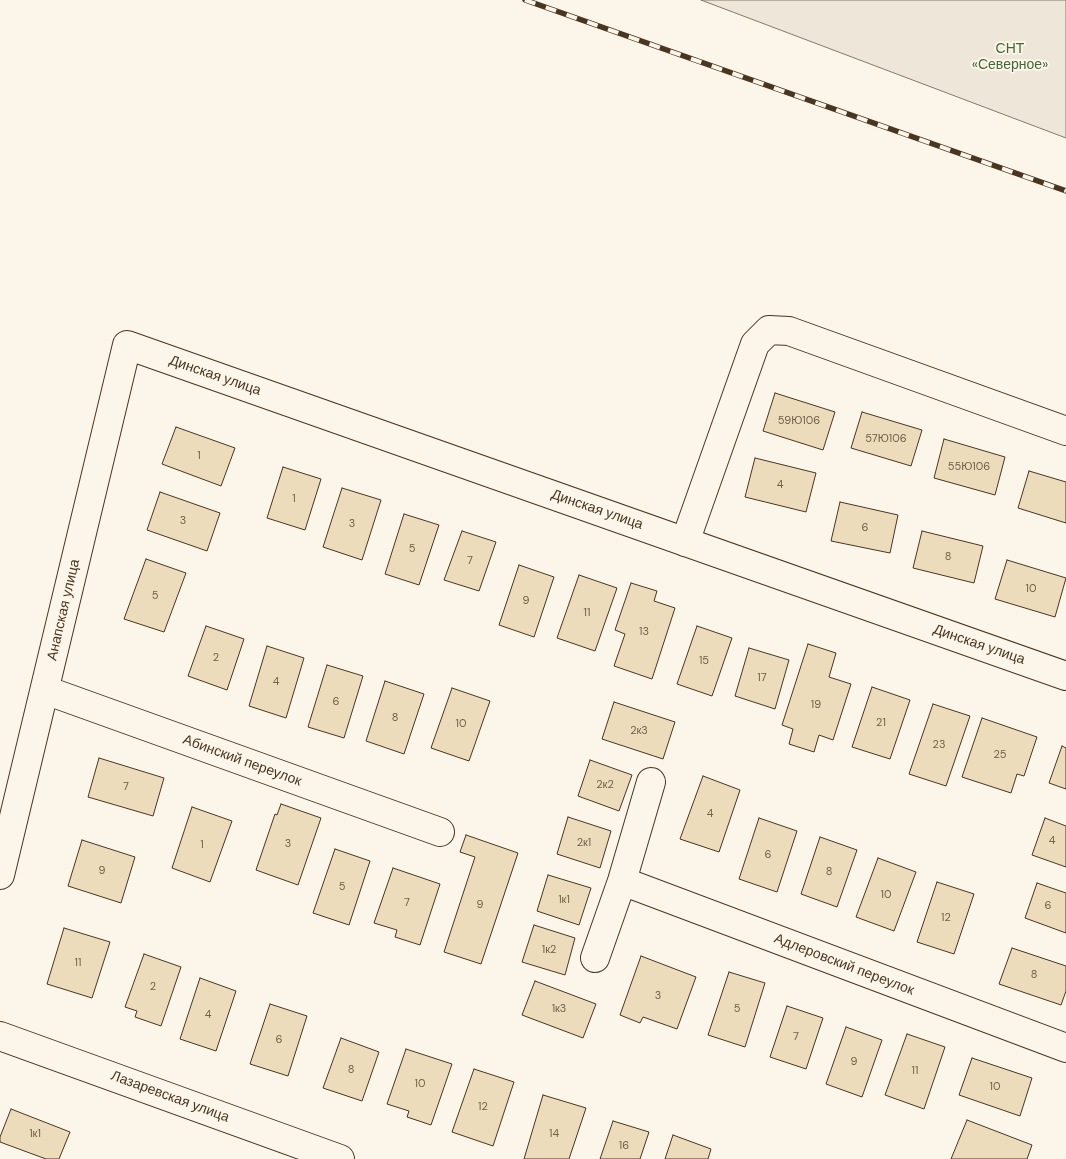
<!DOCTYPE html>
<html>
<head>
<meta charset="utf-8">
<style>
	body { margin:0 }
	canvas { display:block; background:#fbf6e9 }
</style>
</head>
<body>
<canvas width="1066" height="1159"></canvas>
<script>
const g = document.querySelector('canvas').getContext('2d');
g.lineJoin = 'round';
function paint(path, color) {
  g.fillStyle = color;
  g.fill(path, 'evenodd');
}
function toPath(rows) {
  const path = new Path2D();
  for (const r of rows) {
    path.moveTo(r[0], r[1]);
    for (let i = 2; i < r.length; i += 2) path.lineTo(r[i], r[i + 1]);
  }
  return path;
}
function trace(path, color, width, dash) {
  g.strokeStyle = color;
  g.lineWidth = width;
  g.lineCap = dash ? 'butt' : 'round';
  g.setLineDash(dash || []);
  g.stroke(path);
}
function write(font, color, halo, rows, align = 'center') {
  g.font = font + ' "DM Sans",sans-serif';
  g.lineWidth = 4;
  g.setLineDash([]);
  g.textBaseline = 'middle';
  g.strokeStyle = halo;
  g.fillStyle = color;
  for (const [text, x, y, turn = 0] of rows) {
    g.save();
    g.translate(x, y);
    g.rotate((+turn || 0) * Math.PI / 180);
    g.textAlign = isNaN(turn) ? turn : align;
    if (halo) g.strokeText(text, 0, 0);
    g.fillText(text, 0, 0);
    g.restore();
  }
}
const green = toPath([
	[701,0,1066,0,1066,138,701,0]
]);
paint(green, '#ede6d9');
trace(green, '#887966', 1);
const building = toPath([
	[775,393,835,412,823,450,763,431,775,393],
	[862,412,922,430,911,466,851,448,862,412],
	[176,427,235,448,221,486,162,464,176,427],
	[944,439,1005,457,995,495,934,478,944,439],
	[755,458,816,473,806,512,745,497,755,458],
	[283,467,321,479,305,530,267,518,283,467],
	[1029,471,1066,482,1066,523,1018,508,1029,471],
	[342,488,381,500,362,560,323,547,342,488],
	[160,492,220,513,207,551,147,530,160,492],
	[840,502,898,515,890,553,831,541,840,502],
	[404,514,439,525,419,585,385,574,404,514],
	[462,531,496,542,479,591,444,580,462,531],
	[922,531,983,546,974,583,913,568,922,531],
	[146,559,186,573,164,632,124,619,146,559],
	[1007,560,1066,578,1055,617,995,599,1007,560],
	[519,565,554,577,534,637,499,625,519,565],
	[579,575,617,588,595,651,557,638,579,575],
	[631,583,657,591,654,601,675,608,652,679,614,666,625,634,615,630,631,583],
	[206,626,244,639,227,690,188,676,206,626],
	[697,626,732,638,712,696,677,684,697,626],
	[808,644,836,653,829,677,851,684,833,740,819,735,814,752,789,744,793,729,782,725,808,644],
	[267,646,304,658,286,718,249,706,267,646],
	[749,648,789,660,775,709,735,696,749,648],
	[327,665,363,676,344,738,308,727,327,665],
	[385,681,424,694,404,754,366,741,385,681],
	[872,687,910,700,890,759,852,747,872,687],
	[452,688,490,701,469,761,431,748,452,688],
	[614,702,675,722,663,759,602,739,614,702],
	[933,704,970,716,946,786,909,774,933,704],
	[982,718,1037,737,1024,776,1017,774,1011,793,962,777,982,718],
	[1062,746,1066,748,1066,789,1049,783,1062,746],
	[99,758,164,778,153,816,88,797,99,758],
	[590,760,632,775,619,811,578,796,590,760],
	[703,776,740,790,719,852,680,839,703,776],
	[281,804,321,818,298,885,256,870,275,814,277,815,281,804],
	[192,807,232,821,210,882,172,868,192,807],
	[568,817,611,831,600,868,557,854,568,817],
	[759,818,797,831,777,892,739,879,759,818],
	[1045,818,1066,826,1066,867,1032,855,1045,818],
	[466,835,518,853,481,964,444,952,475,857,460,852,466,835],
	[820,837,857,850,837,907,801,894,820,837],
	[82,840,135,857,121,903,68,886,82,840],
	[335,849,370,861,349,925,313,913,335,849],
	[878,858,916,872,894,931,856,917,878,858],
	[393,868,440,884,420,945,395,937,397,930,374,923,393,868],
	[548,875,591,888,579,925,537,911,548,875],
	[937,882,974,894,954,954,917,942,937,882],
	[1037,883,1066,893,1066,933,1025,918,1037,883],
	[534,925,575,938,565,975,522,962,534,925],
	[64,928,110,942,92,998,47,984,64,928],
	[1012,948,1066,966,1066,991,1061,1005,999,984,1012,948],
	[144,954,181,967,161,1026,135,1017,137,1011,125,1007,144,954],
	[641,956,696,977,677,1029,643,1017,640,1023,620,1015,641,956],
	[729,972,765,983,745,1047,708,1035,729,972],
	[200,978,236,991,216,1051,180,1039,200,978],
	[535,981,596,1004,583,1038,522,1015,535,981],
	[270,1004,307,1016,288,1076,250,1064,270,1004],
	[787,1006,823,1018,806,1069,770,1057,787,1006],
	[846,1027,882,1040,862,1097,826,1084,846,1027],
	[907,1034,945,1047,924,1109,885,1095,907,1034],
	[341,1038,379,1052,362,1101,323,1088,341,1038],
	[406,1049,452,1064,431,1125,407,1117,409,1111,387,1104,406,1049],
	[972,1058,1032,1078,1020,1116,959,1095,972,1058],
	[474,1069,514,1082,493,1146,452,1132,474,1069],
	[543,1095,586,1108,569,1159,524,1159,543,1095],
	[11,1109,70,1132,59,1159,46,1159,0,1142,0,1137,11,1109],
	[967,1120,1032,1145,1027,1159,951,1159,967,1120],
	[613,1121,649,1132,640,1159,600,1159,613,1121],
	[673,1135,711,1149,708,1159,665,1159,673,1135]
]);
paint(building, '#ecdcbc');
trace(building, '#4a3520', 1);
const street = toPath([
	[685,542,755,344,769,330,789,331,1066,431],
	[45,690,440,832],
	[651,782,622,881,1066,1048],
	[0,875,127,345,1066,676],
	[595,958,622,881],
	[0,1036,340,1159]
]);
trace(street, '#4a3520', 30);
trace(street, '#fbf6e9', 28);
const rail = toPath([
	[525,0,1066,191]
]);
trace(rail, '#4a3520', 5.5);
trace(rail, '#fbf6e9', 4, [11]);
write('11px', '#725f47', null, [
	["59Ю106",799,421],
	["57Ю106",886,439],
	["1",199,456],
	["55Ю106",969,467],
	["4",780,485],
	["1",294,499],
	["3",183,521],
	["3",352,524],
	["6",865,528],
	["5",412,549],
	["8",948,557],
	["7",470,561],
	["10",1031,589],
	["5",155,596],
	["9",526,601],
	["11",587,613],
	["13",644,632],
	["2",216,658],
	["15",704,661],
	["17",762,678],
	["4",276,682],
	["6",336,702],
	["19",816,705],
	["8",395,718],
	["21",881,723],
	["10",461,724],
	["2к3",639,731],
	["23",939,745],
	["25",1000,755],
	["2к2",605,785],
	["7",126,787],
	["4",710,814],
	["4",1052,841],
	["2к1",584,843],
	["3",288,844],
	["1",202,845],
	["6",768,855],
	["9",102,871],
	["8",829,872],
	["5",342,887],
	["10",886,895],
	["1к1",564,900],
	["7",407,903],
	["9",480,905],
	["6",1048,906],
	["12",946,918],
	["1к2",549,950],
	["11",78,963],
	["8",1034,975],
	["2",153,987],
	["3",658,996],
	["1к3",559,1009],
	["5",737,1009],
	["4",208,1015],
	["7",796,1037],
	["6",279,1040],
	["9",854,1062],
	["8",351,1070],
	["11",915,1071],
	["10",420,1084],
	["10",995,1087],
	["12",483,1107],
	["1к1",35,1134],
	["14",554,1134],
	["16",624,1146]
]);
write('14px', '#436837', '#fbf6e9', [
	["СНТ",1010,49],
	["«Северное»",1010,65]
]);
write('14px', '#4a3520', '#fbf6e9', [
	["Динская улица",215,376,19],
	["Динская улица",597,510,19],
	["Анапская улица",64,610,-77],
	["Динская улица",979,645,19],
	["Абинский переулок",242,761,20],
	["Адлеровский переулок",844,965,21],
	["Лазаревская улица",170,1097,20]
]);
</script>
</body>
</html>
